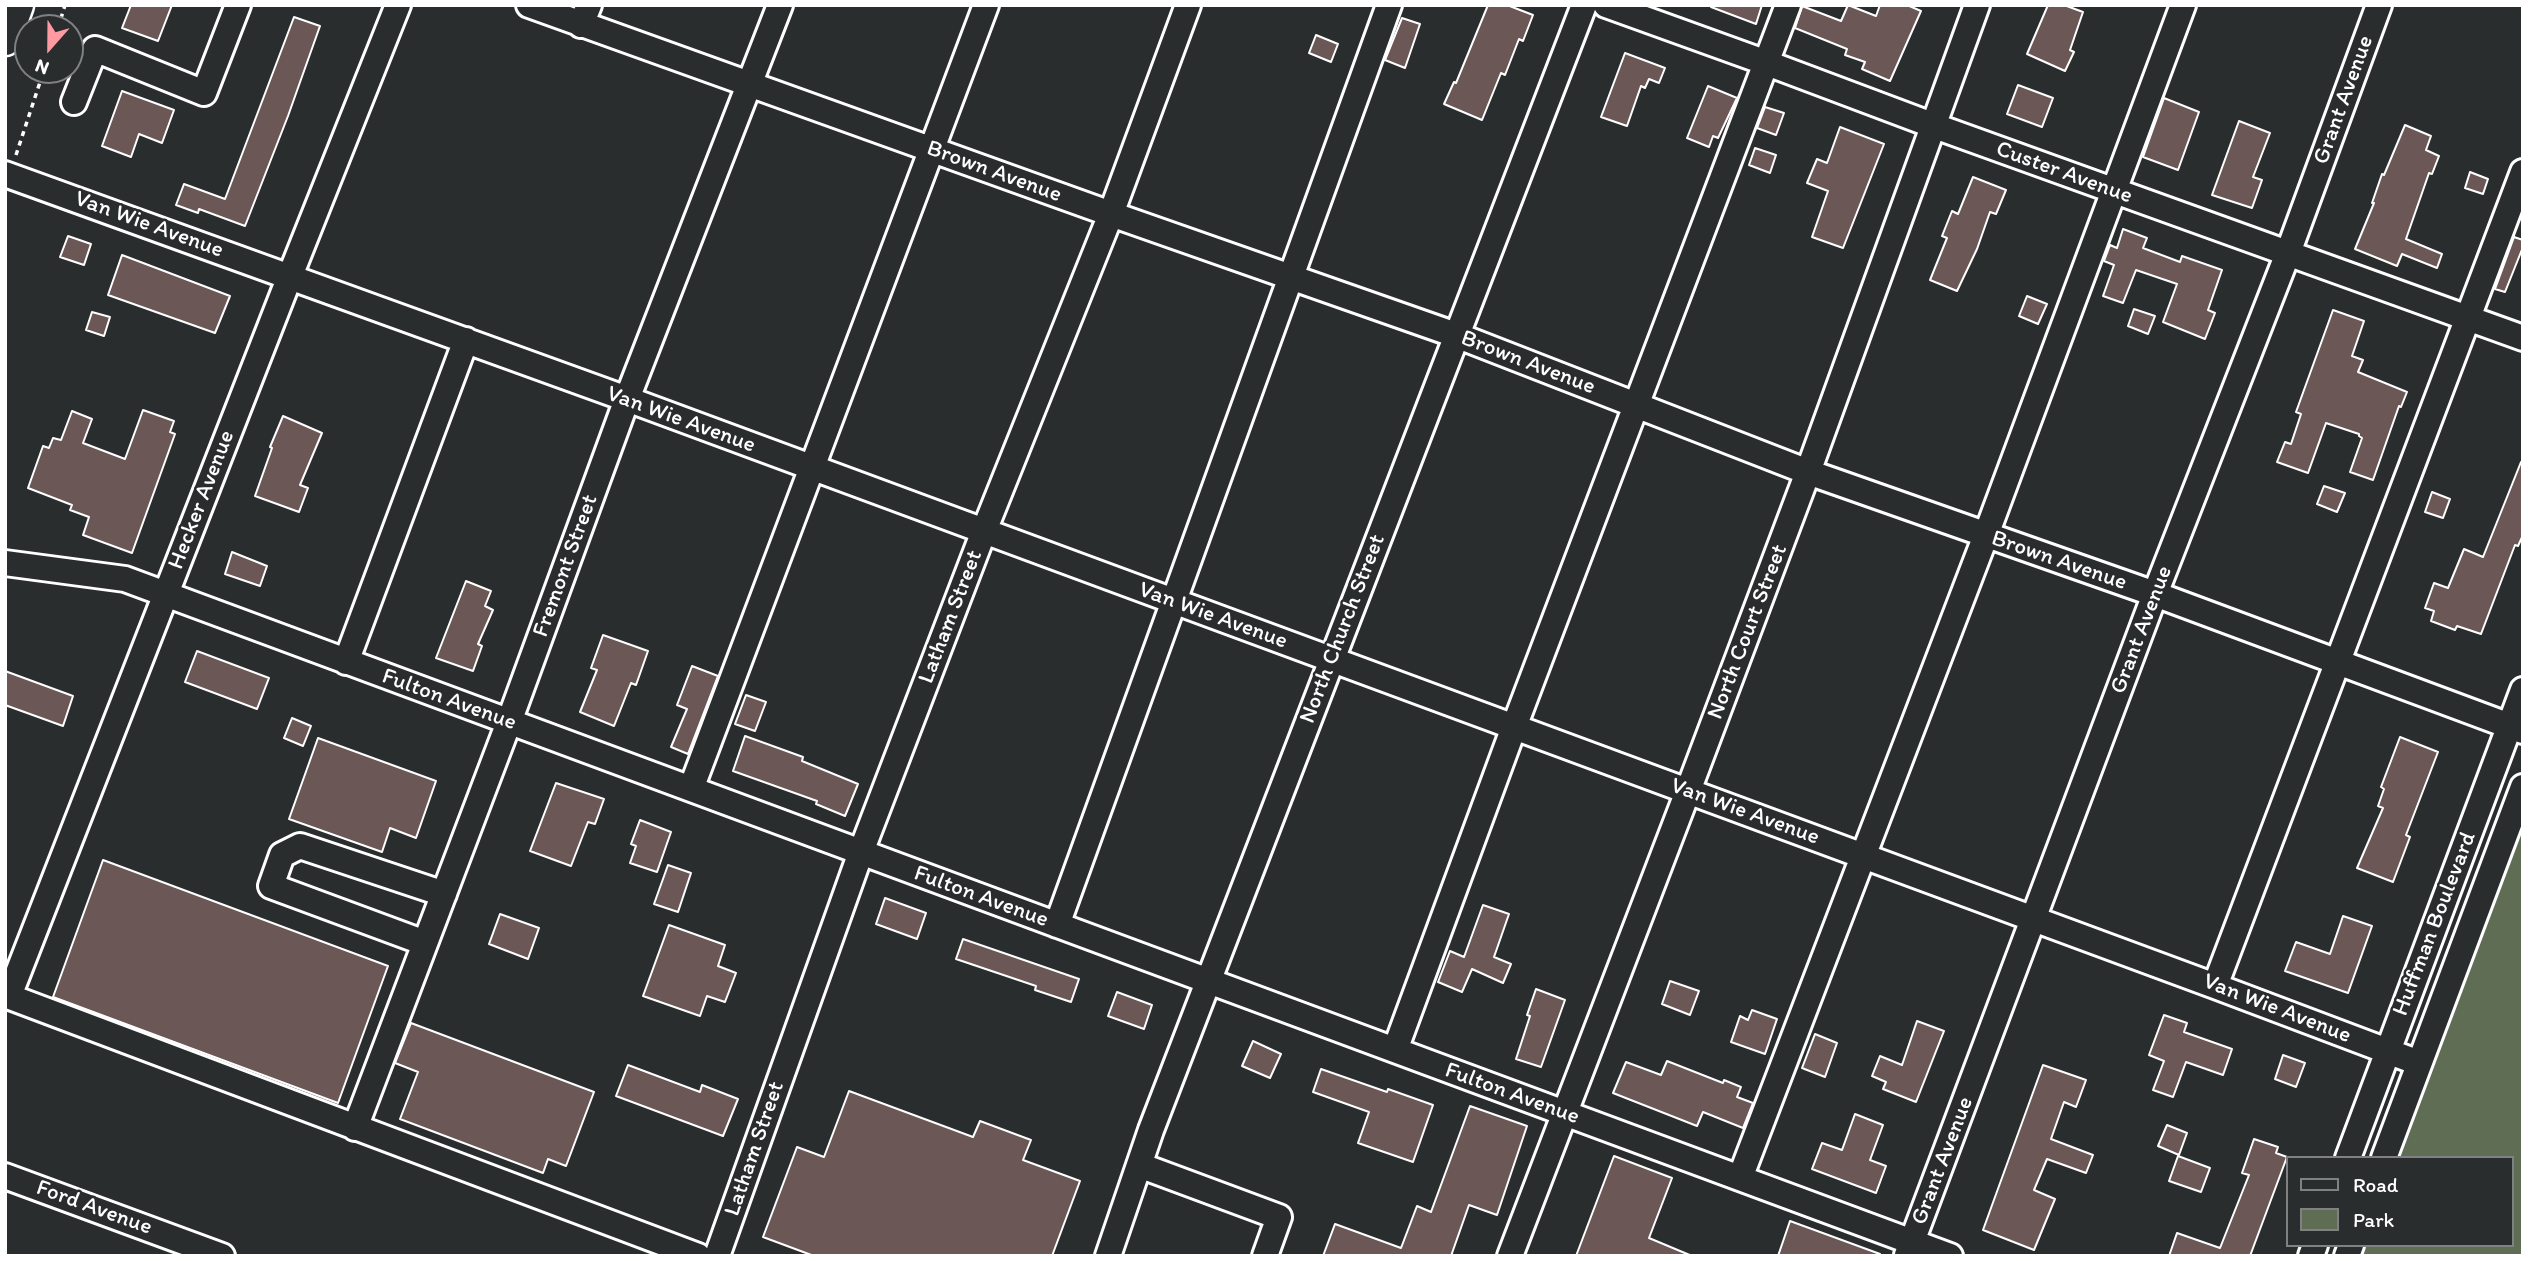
<!DOCTYPE html>
<html>
<head>
<meta charset="utf-8">
<style>
	body { margin:0 }
	#map { position:relative; width:2528px; height:1261px; overflow:hidden; background:#2a2d2e; font-family:Itim,sans-serif }
	canvas { display:block }
	.frame { position:absolute; inset:0; border:7px solid #fff; pointer-events:none }
	.legend { position:absolute; left:2286px; top:1156px; width:228px; height:91px; box-sizing:border-box; background:#2a2d2e; border:2px solid #7f8182; margin:0; padding:9px 12px; list-style:none; font-size:21px; color:#fff }
	.legend li { display:flex; align-items:center; gap:14px; height:35px }
	.legend b { width:35px; border:2px solid #7f8182 }
	.north { position:absolute; left:14px; top:14px; width:70px; height:70px; box-sizing:border-box; background:#2a2d2e; border:2px solid #7f8182; border-radius:50%; rotate:201deg; font-size:19px; font-weight:700; line-height:28px; text-align:center; color:#fff }
	.north::after { content:''; display:block; margin:auto; width:24px; height:32px; background:#ff9aa2; clip-path:polygon(50% 0,100% 100%,50% 72%,0 100%) }
</style>
</head>
<body>
<div id="map">
<canvas width="2528" height="1261"></canvas>
<div class="frame"></div>
<ul class="legend">
<li><b style="height:9px;background:#2a2d2e"></b>Road</li>
<li><b style="height:19px;background:#606d55"></b>Park</li>
</ul>
<div class="north">N</div>
</div>
<script>
const g = document.querySelector('canvas').getContext('2d');
g.lineJoin = 'round';
function paint(path, color) {
  g.fillStyle = color;
  g.fill(path, 'evenodd');
}
function toPath(rows) {
  const path = new Path2D();
  for (const r of rows) {
    path.moveTo(r[0], r[1]);
    for (let i = 2; i < r.length; i += 2) path.lineTo(r[i], r[i + 1]);
  }
  return path;
}
function trace(path, color, width, dash) {
  g.strokeStyle = color;
  g.lineWidth = width;
  g.lineCap = dash ? 'butt' : 'round';
  g.setLineDash(dash || []);
  g.stroke(path);
}
function write(font, color, halo, rows, align = 'center') {
  g.font = font + ' Itim,sans-serif';
  g.lineWidth = 5;
  g.setLineDash([]);
  g.textBaseline = 'middle';
  g.strokeStyle = halo;
  g.fillStyle = color;
  for (const [text, x, y, turn = 0] of rows) {
    g.save();
    g.translate(x, y);
    g.rotate((+turn || 0) * Math.PI / 180);
    g.textAlign = isNaN(turn) ? turn : align;
    if (halo) g.strokeText(text, 0, 0);
    g.fillText(text, 0, 0);
    g.restore();
  }
}
paint(toPath([
	[2523,824,2523,1256,2361,1256,2365,1245,2512,1245,2512,1158,2398,1158]
]), '#606d55');
const building = toPath([
	[131,5,172,5,158,41,122,28,131,5],
	[1488,5,1507,5,1533,15,1523,41,1519,39,1505,75,1501,73,1482,120,1444,104,1454,82,1456,83,1488,5],
	[1711,5,1762,5,1756,24,1711,7,1711,5],
	[1848,5,1876,16,1880,5,1907,5,1921,11,1890,81,1862,69,1865,62,1845,55,1847,49,1795,28,1802,6,1841,21,1848,5],
	[2048,5,2064,5,2083,12,2070,50,2074,52,2065,71,2027,54,2048,5],
	[294,17,320,26,288,116,245,226,199,209,198,213,176,205,184,184,225,199,294,17],
	[1402,18,1420,24,1405,68,1385,60,1402,18],
	[1316,35,1338,44,1331,62,1309,53,1316,35],
	[1625,53,1665,68,1659,83,1649,79,1645,88,1641,86,1627,126,1601,117,1625,53],
	[2018,85,2053,98,2042,127,2007,114,2018,85],
	[1708,86,1737,98,1718,138,1713,136,1709,147,1687,138,1708,86],
	[122,91,174,110,162,143,139,134,131,157,102,146,122,91],
	[2164,98,2199,112,2178,170,2143,157,2164,98],
	[1765,107,1784,113,1776,135,1757,128,1765,107],
	[2239,121,2270,133,2253,177,2262,180,2252,208,2212,195,2239,121],
	[2405,125,2431,136,2426,150,2439,156,2432,174,2429,173,2406,239,2442,254,2437,268,2402,254,2397,266,2355,249,2374,203,2372,203,2382,174,2384,175,2405,125],
	[1840,127,1884,144,1843,248,1812,237,1828,191,1807,183,1817,159,1827,163,1840,127],
	[1755,148,1776,155,1770,173,1749,165,1755,148],
	[2470,172,2488,179,2483,194,2465,188,2470,172],
	[1973,177,2006,190,1996,214,1990,212,1977,249,1957,291,1930,280,1947,238,1942,236,1952,211,1958,214,1973,177],
	[2123,229,2147,238,2143,248,2180,262,2182,256,2222,270,2208,310,2215,313,2205,339,2163,322,2177,284,2136,270,2123,303,2103,296,2114,265,2104,261,2110,245,2117,248,2123,229],
	[68,236,91,244,84,265,60,257,68,236],
	[2514,237,2523,240,2523,247,2505,292,2495,289,2514,237],
	[122,255,230,296,215,333,108,295,122,255],
	[2027,296,2047,304,2038,324,2019,316,2027,296],
	[2134,309,2155,316,2148,334,2128,326,2134,309],
	[2333,310,2364,321,2352,356,2363,360,2358,372,2407,392,2401,407,2399,406,2373,480,2350,472,2362,438,2359,436,2359,434,2326,423,2308,473,2277,462,2285,442,2291,444,2301,414,2296,412,2333,310],
	[92,312,110,317,104,336,86,330,92,312],
	[143,410,174,421,170,432,175,434,132,553,83,535,89,517,70,510,72,505,28,488,43,446,49,448,53,438,61,440,72,411,92,419,83,443,125,459,143,410],
	[283,416,322,433,300,485,308,488,299,512,255,496,272,448,270,447,283,416],
	[2521,462,2523,463,2523,535,2518,546,2515,545,2481,634,2457,626,2455,630,2431,621,2434,611,2425,608,2434,583,2448,588,2464,549,2483,557,2521,462],
	[2324,486,2345,493,2337,512,2317,504,2324,486],
	[2432,492,2450,499,2443,518,2425,512,2432,492],
	[232,552,267,566,260,586,225,574,232,552],
	[466,581,491,591,485,606,493,610,478,644,482,646,473,671,436,658,466,581],
	[603,635,648,651,636,685,631,683,614,726,580,712,597,670,591,668,603,635],
	[197,651,269,678,257,709,185,682,197,651],
	[692,666,718,676,688,754,671,747,687,709,677,705,692,666],
	[5,671,73,696,63,726,5,705,5,671],
	[746,695,766,702,755,731,735,724,746,695],
	[292,718,311,726,303,746,284,738,292,718],
	[745,736,803,757,802,761,858,784,845,816,816,804,817,801,733,771,745,736],
	[2400,737,2438,752,2406,835,2410,837,2393,882,2357,868,2383,808,2378,806,2384,789,2381,787,2400,737],
	[318,738,436,781,416,838,390,828,382,852,289,819,318,738],
	[556,783,604,799,595,824,588,822,571,866,530,851,556,783],
	[640,820,671,832,657,872,630,863,636,846,631,844,640,820],
	[103,860,388,966,338,1103,53,997,103,860],
	[668,865,691,873,678,912,654,904,668,865],
	[885,898,926,913,917,939,876,924,885,898],
	[1483,905,1509,914,1494,957,1511,964,1503,983,1472,969,1462,992,1438,982,1450,951,1464,957,1483,905],
	[500,914,539,928,528,959,489,944,500,914],
	[2343,916,2372,926,2348,993,2285,971,2296,942,2330,954,2343,916],
	[669,925,725,945,718,966,736,973,725,1002,707,996,700,1016,643,996,669,925],
	[963,939,1079,979,1071,1002,1035,990,1036,986,956,959,963,939],
	[1670,981,1699,991,1690,1015,1662,1004,1670,981],
	[1536,989,1565,1000,1541,1067,1516,1059,1530,1016,1527,1015,1536,989],
	[1117,992,1152,1005,1144,1029,1108,1016,1117,992],
	[1752,1010,1777,1019,1765,1054,1731,1042,1740,1016,1748,1020,1752,1010],
	[2164,1015,2187,1023,2184,1032,2232,1049,2223,1075,2186,1062,2173,1097,2153,1090,2164,1061,2149,1055,2164,1015],
	[1917,1021,1944,1031,1916,1102,1883,1089,1886,1082,1872,1076,1880,1056,1902,1065,1917,1021],
	[411,1023,594,1092,566,1166,548,1159,543,1173,400,1119,418,1072,395,1063,411,1023],
	[1815,1034,1837,1043,1825,1077,1802,1068,1815,1034],
	[1253,1041,1281,1054,1270,1078,1242,1066,1253,1041],
	[2283,1055,2305,1063,2296,1087,2275,1079,2283,1055],
	[1667,1061,1723,1083,1724,1080,1741,1087,1737,1097,1753,1103,1743,1128,1703,1112,1697,1126,1613,1093,1626,1062,1661,1075,1667,1061],
	[628,1065,700,1092,702,1085,738,1099,723,1136,616,1096,628,1065],
	[2043,1065,2086,1080,2076,1107,2064,1102,2051,1139,2093,1155,2086,1173,2047,1159,2034,1190,2055,1199,2034,1250,1983,1230,2043,1065],
	[1321,1069,1387,1092,1388,1089,1433,1105,1413,1162,1358,1143,1369,1112,1313,1092,1321,1069],
	[849,1091,973,1137,980,1121,1031,1140,1023,1160,1080,1181,1052,1256,814,1256,763,1237,797,1147,824,1157,849,1091],
	[1470,1106,1527,1126,1497,1215,1469,1205,1451,1256,1323,1256,1335,1224,1401,1248,1417,1206,1431,1212,1470,1106],
	[1855,1114,1883,1125,1870,1160,1886,1166,1876,1193,1812,1169,1822,1143,1842,1150,1855,1114],
	[2167,1125,2187,1133,2179,1155,2158,1146,2167,1125],
	[2254,1139,2278,1147,2276,1153,2287,1157,2250,1256,2169,1256,2177,1233,2220,1248,2249,1175,2242,1173,2254,1139],
	[1614,1156,1672,1178,1649,1238,1692,1256,1576,1256,1614,1156],
	[2178,1156,2210,1168,2201,1192,2169,1181,2178,1156],
	[1790,1221,1880,1254,1879,1256,1778,1256,1790,1221]
]);
paint(building, '#6a5756');
trace(building, '#fff', 2);
const minor = toPath([
	[529,5,1111,214,1456,335,1808,472,2155,594,2523,731],
	[1606,5,1767,63,1932,125,2523,338],
	[581,25,589,5],
	[74,102,95,49,204,93,238,5],
	[5,174,627,399,2215,986,2419,1063],
	[5,563,125,579,1950,1256],
	[346,662,466,340],
	[691,789,986,5],
	[1057,925,1389,5],
	[425,943,271,886,282,855,300,846,444,894],
	[2215,986,2523,172],
	[5,995,698,1256],
	[9,996,290,276,398,5],
	[1395,1050,1514,727,1788,5],
	[355,1128,509,722,627,399,780,5],
	[2348,1158,2523,690],
	[2384,1158,2523,787],
	[1139,1165,1279,1217,1265,1256],
	[5,1176,222,1256],
	[1740,1178,1986,535,2183,5],
	[1907,1255,2155,594,2288,253,2379,5],
	[717,1256,861,852,984,531,1111,214,1188,5],
	[1108,1256,1151,1130,1584,5],
	[1510,1256,1688,791,1808,472,1977,5],
	[2311,1256,2315,1245],
	[2347,1256,2351,1245]
]);
const major = toPath([
	[5,39,17,5]
]);
trace(minor, '#fff', 30);
trace(major, '#fff', 37);
trace(toPath([
	[58,28,65,5],
	[16,155,44,70]
]), '#fff', 3.5, [5, 5]);
trace(minor, '#2a2d2e', 24);
trace(major, '#2a2d2e', 32);
write('23px', '#fff', '#2a2d2e', [
	["Grant Avenue",2344,100,-70],
	["Brown Avenue",994,172,20],
	["Custer Avenue",2064,173,20],
	["Van Wie Avenue",149,225,20],
	["Brown Avenue",1528,363,21],
	["Van Wie Avenue",681,420,20],
	["Hecker Avenue",202,500,-69],
	["Brown Avenue",2059,561,19],
	["Fremont Street",566,566,-70],
	["Van Wie Avenue",1213,616,20],
	["Latham Street",951,617,-69],
	["North Church Street",1343,629,-69],
	["Grant Avenue",2142,630,-69],
	["North Court Street",1748,632,-69],
	["Fulton Avenue",449,700,20],
	["Van Wie Avenue",1745,812,20],
	["Fulton Avenue",981,897,20],
	["Huffman Boulevard",2435,924,-69],
	["Van Wie Avenue",2277,1009,21],
	["Fulton Avenue",1512,1094,20],
	["Latham Street",755,1149,-71],
	["Grant Avenue",1943,1161,-69],
	["Ford Avenue",94,1208,20]
]);
</script>
</body>
</html>
